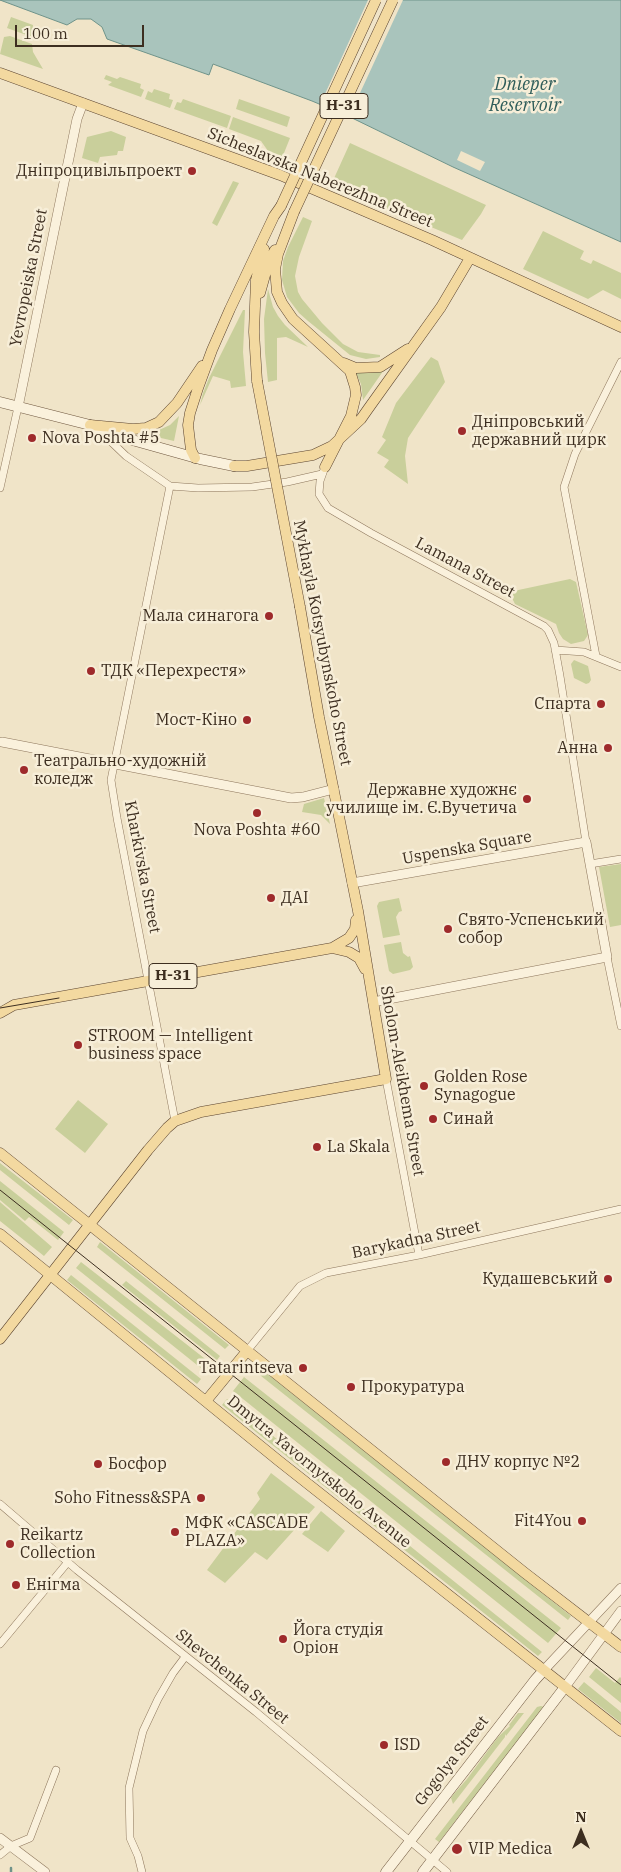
<!DOCTYPE html>
<html>
<head>
<meta charset="utf-8">
<style>
	body { margin:0 }
	#map { position:relative; width:621px; height:1872px; overflow:hidden; background:#f0e4c8; font-family:"IBM Plex Serif",serif }
	canvas { display:block }
	.north { position:absolute; left:556px; top:1807px; width:50px; height:50px; -webkit-text-stroke:4px #f7eed8; paint-order:stroke; rotate:0deg; font-size:14px; font-weight:700; line-height:20px; text-align:center; color:#3d2e20 }
	.north::after { content:''; display:block; margin:auto; width:18px; height:22px; background:#3d2e20; clip-path:polygon(50% 0,100% 100%,50% 72%,0 100%) }
	.scale { position:absolute; left:15px; top:25px; width:129px; height:22px; box-sizing:border-box; border:2px solid #3d2e20; border-top:0; padding-left:6px; font-size:15px; line-height:18px; white-space:nowrap; color:#3d2e20; -webkit-text-stroke:4px #f7eed8; paint-order:stroke }
</style>
</head>
<body>
<div id="map">
<canvas width="621" height="1872"></canvas>
<div class="north">N</div>
<div class="scale">100 m</div>
</div>
<script>
const g = document.querySelector('canvas').getContext('2d');
g.lineJoin = 'round';
function paint(path, color) {
  g.fillStyle = color;
  g.fill(path, 'evenodd');
}
function toPath(rows) {
  const path = new Path2D();
  for (const r of rows) {
    path.moveTo(r[0], r[1]);
    for (let i = 2; i < r.length; i += 2) path.lineTo(r[i], r[i + 1]);
  }
  return path;
}
function trace(path, color, width, dash) {
  g.strokeStyle = color;
  g.lineWidth = width;
  g.lineCap = dash ? 'butt' : 'round';
  g.setLineDash(dash || []);
  g.stroke(path);
}
function write(font, color, halo, rows, align = 'center') {
  g.font = font + ' "IBM Plex Serif",serif';
  g.lineWidth = 5;
  g.setLineDash([]);
  g.textBaseline = 'middle';
  g.strokeStyle = halo;
  g.fillStyle = color;
  for (const [text, x, y, turn = 0] of rows) {
    g.save();
    g.translate(x, y);
    g.rotate((+turn || 0) * Math.PI / 180);
    g.textAlign = isNaN(turn) ? turn : align;
    if (halo) g.strokeText(text, 0, 0);
    g.fillText(text, 0, 0);
    g.restore();
  }
}
paint(toPath([
	[11,17,33,25,32,37,7,28],
	[10,36,32,44,33,52,43,69,0,54,4,37],
	[106,75,117,79,120,77,141,84,140,88,144,90,141,97,108,85,112,82,104,79],
	[154,89,170,94,169,99,173,100,170,108,145,99,148,91,152,93],
	[183,99,231,116,227,128,174,109,177,102,181,103],
	[239,99,290,117,287,127,236,109],
	[233,117,290,138,280,163,275,161,261,141,229,129],
	[111,131,126,137,123,151,118,151,117,155,100,157,98,163,82,158,87,137],
	[350,143,486,205,481,214,462,240,331,185],
	[233,181,239,183,217,226,212,223],
	[303,217,312,221,299,257,295,276,298,292,302,299,322,323,343,344,358,352,380,355,380,357,366,359,350,355,308,321,299,313,287,297,282,280,283,261,288,247],
	[543,231,584,251,580,259,591,264,593,260,621,273,621,299,603,290,588,299,523,269],
	[268,289,273,307,278,316,285,325,308,347,286,337,277,338,277,380,268,382,265,353,264,319],
	[243,310,245,310,243,352,246,386,231,388,230,381,213,376,200,405,203,393,209,378],
	[431,357,438,361,445,382,408,438,405,456,408,484,384,467,389,460,377,453,386,440,382,437,396,403],
	[386,367,363,400,361,384,354,369],
	[179,416,174,441,148,435,170,425],
	[570,579,576,582,588,635,584,641,571,644,563,639,559,633,556,624,515,604,509,592],
	[574,660,588,666,591,680,589,683,586,684,574,678,571,664],
	[324,798,330,824,321,815,302,812,304,804],
	[621,864,621,925,610,927,599,867],
	[399,898,402,911,399,912,396,917,400,935,383,938,377,906,379,902],
	[401,942,403,953,408,957,410,956,413,967,410,970,393,974,389,971,384,945],
	[78,1100,108,1124,85,1153,55,1129],
	[0,1163,73,1220,69,1225,0,1170],
	[0,1181,64,1232,58,1240,29,1217,25,1221,0,1200],
	[0,1202,52,1247,44,1256,0,1221],
	[100,1242,229,1345,225,1349,97,1247],
	[81,1262,213,1365,207,1373,76,1268],
	[71,1275,201,1379,197,1384,67,1280],
	[126,1281,220,1356,217,1360,122,1285],
	[255,1364,571,1616,568,1620,251,1368],
	[244,1377,561,1628,548,1643,233,1391],
	[227,1399,542,1652,538,1656,222,1405],
	[271,1473,315,1507,267,1560,255,1552,225,1583,207,1570,260,1499,257,1493],
	[321,1511,345,1531,328,1552,302,1534],
	[596,1668,615,1683,620,1677,621,1678,621,1703,589,1677],
	[584,1682,621,1712,621,1723,578,1689],
	[541,1706,544,1707,439,1842,435,1839,537,1707],
	[518,1713,524,1713,506,1736,505,1734,505,1737,453,1804,451,1798,453,1795,467,1779,498,1737,510,1726,509,1725]
]), '#c9cf9b');
const water = toPath([
	[0,0,621,0,621,242,453,167,350,117,312,101,213,64,209,75,107,39,102,27,91,19,77,19,67,25,0,0]
]);
paint(water, '#a9c4bc');
trace(water, '#6f938a', 1);
paint(toPath([
	[368,0,403,0,348,119,319,107],
	[461,151,485,162,480,171,457,160]
]), '#f0e4c8');
trace(toPath([
	[11,1868,11,1872]
]), '#6f938a', 2.5);
const minor = toPath([
	[102,433,126,456,170,486,198,488,252,487,287,482,322,474],
	[325,467,320,481,319,494,328,508,371,533,544,626,548,630,554,643,560,676,586,842],
	[170,486,111,780,117,818,175,1121],
	[0,488,18,407],
	[555,650,584,652,621,667],
	[596,656,564,487,575,454,621,362],
	[590,864,621,859],
	[607,957,621,1026],
	[386,1079,419,1255],
	[247,1351,300,1286,326,1273,419,1255,621,1209],
	[0,1504,77,1570,256,1712,447,1872],
	[0,1644,68,1562],
	[0,1855,11,1846,30,1838,56,1770],
	[142,1872,138,1856,130,1838,129,1788,143,1731,158,1699,173,1673,185,1657]
]);
const tertiary = toPath([
	[18,407,77,119,83,103],
	[2,742,291,798,303,797,334,789],
	[352,883,586,842,607,957,373,1002],
	[544,1670,621,1588],
	[565,1687,621,1611],
	[0,1838,45,1872]
]);
const secondary = toPath([
	[0,402,90,425,100,431,200,459,234,466],
	[386,1872,535,1680,544,1670],
	[423,1872,565,1687]
]);
const primary = toPath([
	[0,73,280,175,432,240,621,327],
	[294,212,278,254,275,269,277,292,282,303,293,319,350,371,355,387,356,395,351,416,325,467],
	[260,293,269,261,275,250],
	[344,363,356,368,380,367,408,349],
	[257,381,254,332,256,280,264,249],
	[90,425,133,429,146,428,159,422,177,403,202,366],
	[195,458,191,450,188,425,190,413,198,388,212,350,230,309,274,216,281,206],
	[234,466,247,466,313,455,332,446,361,419,368,409,441,307,470,258],
	[332,948,349,952,359,958,365,969],
	[0,1013,14,1005,332,948,349,938,355,929,356,920],
	[0,1153,525,1573,621,1647],
	[0,1234,279,1461,621,1731],
	[0,1339,148,1150,167,1128,175,1121,201,1112,386,1079,358,911,319,717,300,607],
	[206,1401,247,1351]
]);
trace(minor, '#8d765c', 8);
trace(tertiary, '#8d765c', 10);
trace(secondary, '#6f573f', 11);
trace(primary, '#5b4430', 11);
trace(minor, '#faf1dc', 7);
trace(tertiary, '#faf1dc', 9);
trace(secondary, '#faf1dc', 10);
trace(primary, '#f3d9a0', 10);
trace(toPath([
	[0,1008,59,998],
	[0,1190,621,1685]
]), '#3d2e20', 1);
const primaryBridge = toPath([
	[281,206,376,0],
	[294,212,393,0],
	[257,381,300,607]
]);
trace(primaryBridge, '#5b4430', 11, []);
trace(primaryBridge, '#f3d9a0', 10);
for (const [x, y, r, color] of [
	[192,171,5,"#9e2a2b"],
	[462,431,5,"#9e2a2b"],
	[32,438,5,"#9e2a2b"],
	[269,616,5,"#9e2a2b"],
	[91,671,5,"#9e2a2b"],
	[601,704,5,"#9e2a2b"],
	[247,720,5,"#9e2a2b"],
	[608,748,5,"#9e2a2b"],
	[24,770,5,"#9e2a2b"],
	[527,799,5,"#9e2a2b"],
	[257,813,5,"#9e2a2b"],
	[271,898,5,"#9e2a2b"],
	[448,929,5,"#9e2a2b"],
	[78,1045,5,"#9e2a2b"],
	[424,1086,5,"#9e2a2b"],
	[433,1119,5,"#9e2a2b"],
	[317,1147,5,"#9e2a2b"],
	[608,1279,5,"#9e2a2b"],
	[303,1368,5,"#9e2a2b"],
	[351,1387,5,"#9e2a2b"],
	[446,1462,5,"#9e2a2b"],
	[98,1464,5,"#9e2a2b"],
	[201,1498,5,"#9e2a2b"],
	[582,1521,5,"#9e2a2b"],
	[175,1532,5,"#9e2a2b"],
	[10,1544,5,"#9e2a2b"],
	[16,1585,5,"#9e2a2b"],
	[283,1639,5,"#9e2a2b"],
	[384,1745,5,"#9e2a2b"],
	[457,1849,6,"#9e2a2b"]
]) {
  const dot = new Path2D();
  dot.arc(x, y, r, 0, 2 * Math.PI);
  g.fillStyle = color;
  g.fill(dot);
  trace(dot, '#f7eed8', 2);
}
for (const [x, y, w] of [
	[344,106,48],
	[173,976,48]
]) {
  const box = new Path2D();
  box.roundRect(x - w / 2, y - 12.5, w, 25, 4);
  g.fillStyle = '#f7eed8';
  g.fill(box);
  trace(box, '#3d2e20', 1);
}
write('bold 15px', '#3d2e20', null, [
	["Н-31",344,106],
	["Н-31",173,976]
]);
write('16px', '#3d2e20', '#f7eed8', [
	["Дніпроцивільпроект",182,171,"right"],
	["Дніпровський",472,422],
	["державний цирк",472,440],
	["Nova Poshta #5",42,438],
	["Мала синагога",259,616,"right"],
	["ТДК «Перехрестя»",101,671],
	["Спарта",591,704,"right"],
	["Мост-Кіно",237,720,"right"],
	["Анна",598,748,"right"],
	["Театрально-художній",34,761],
	["коледж",34,779],
	["Державне художнє",517,790,"right"],
	["училище ім. Є.Вучетича",517,808,"right"],
	["Nova Poshta #60",257,830,"center"],
	["ДАІ",281,898],
	["Свято-Успенський",458,920],
	["собор",458,938],
	["STROOM — Intelligent",88,1036],
	["business space",88,1054],
	["Golden Rose",434,1077],
	["Synagogue",434,1095],
	["Синай",443,1119],
	["La Skala",327,1147],
	["Кудашевський",598,1279,"right"],
	["Tatarintseva",293,1368,"right"],
	["Прокуратура",361,1387],
	["ДНУ корпус №2",456,1462],
	["Босфор",108,1464],
	["Soho Fitness&SPA",191,1498,"right"],
	["Fit4You",572,1521,"right"],
	["МФК «CASCADE",185,1523],
	["PLAZA»",185,1541],
	["Reikartz",20,1535],
	["Collection",20,1553],
	["Енігма",26,1585],
	["Йога студія",293,1630],
	["Оріон",293,1648],
	["ISD",394,1745],
	["VIP Medica",468,1849]
], 'left');
write('16px', '#3d2e20', '#f7eed8', [
	["Sicheslavska Naberezhna Street",320,178,22],
	["Yevropeiska Street",29,278,-79],
	["Lamana Street",465,568,28],
	["Mykhayla Kotsyubynskoho Street",322,643,79],
	["Uspenska Square",467,848,-10],
	["Kharkivska Street",142,867,79],
	["Sholom-Aleikhema Street",402,1081,80],
	["Barykadna Street",416,1240,-12],
	["Dmytra Yavornytskoho Avenue",319,1472,39],
	["Shevchenka Street",232,1677,39],
	["Gogolya Street",452,1761,-52]
]);
write('italic 18px', '#2f5d5a', '#f7eed8', [
	["Dnieper",525,85],
	["Reservoir",525,106]
]);
</script>
</body>
</html>
